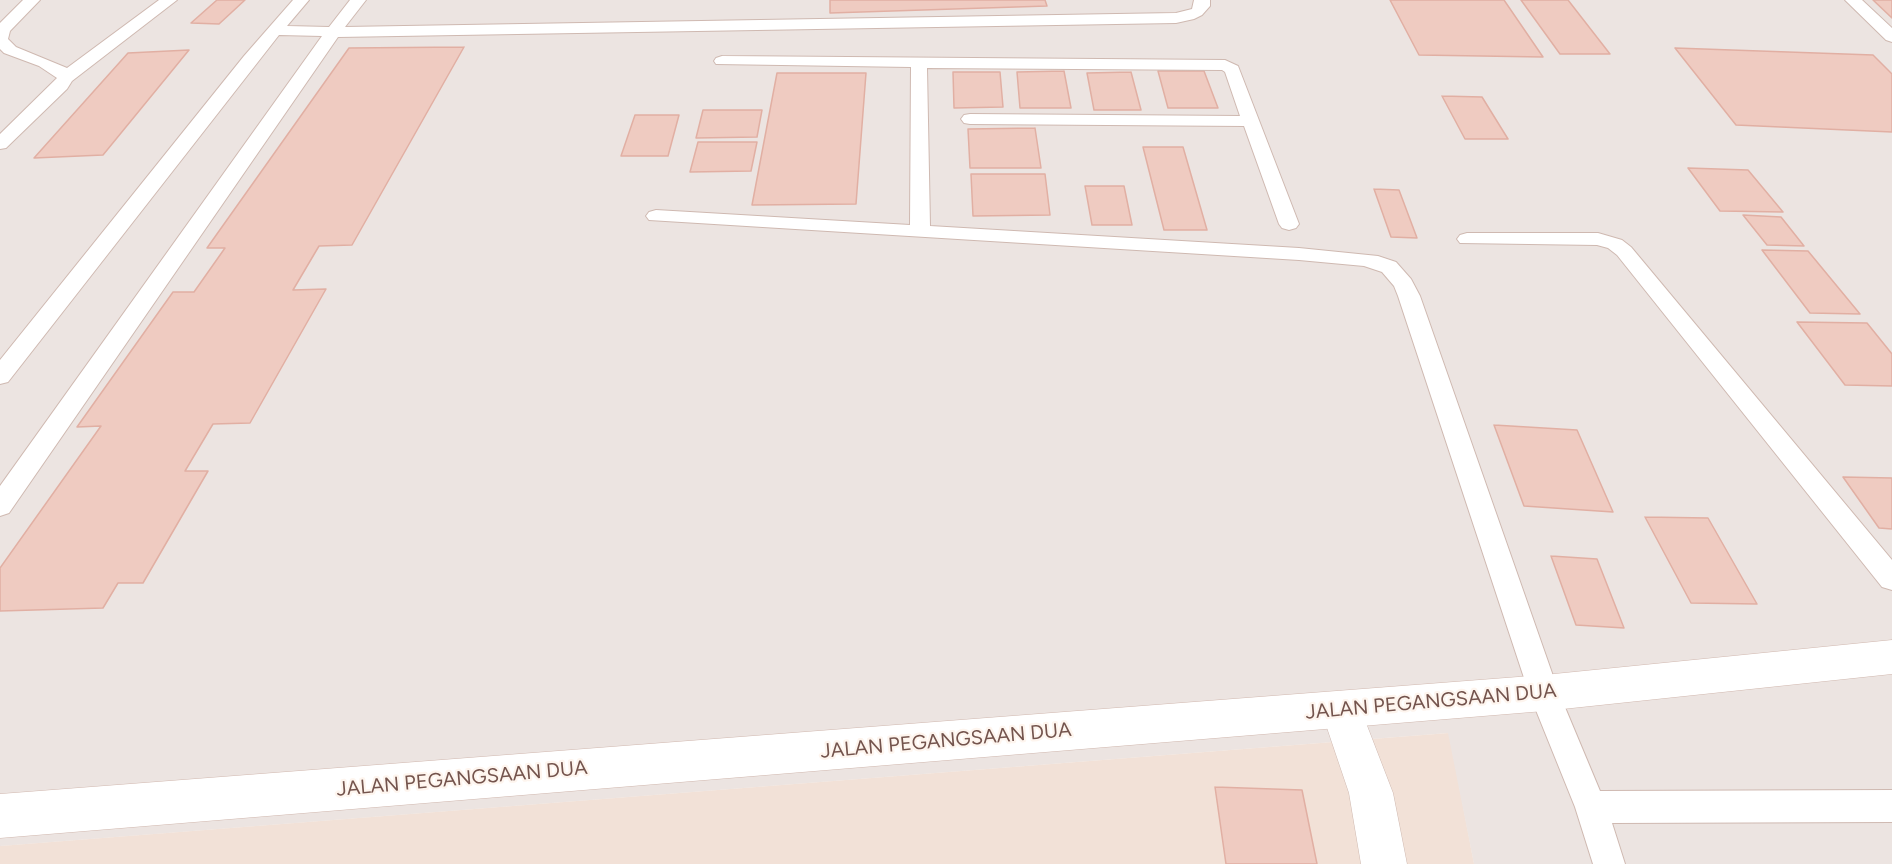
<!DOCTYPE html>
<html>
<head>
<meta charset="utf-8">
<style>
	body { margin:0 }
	canvas { display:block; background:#fbf0e8 }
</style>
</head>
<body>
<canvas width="1892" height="864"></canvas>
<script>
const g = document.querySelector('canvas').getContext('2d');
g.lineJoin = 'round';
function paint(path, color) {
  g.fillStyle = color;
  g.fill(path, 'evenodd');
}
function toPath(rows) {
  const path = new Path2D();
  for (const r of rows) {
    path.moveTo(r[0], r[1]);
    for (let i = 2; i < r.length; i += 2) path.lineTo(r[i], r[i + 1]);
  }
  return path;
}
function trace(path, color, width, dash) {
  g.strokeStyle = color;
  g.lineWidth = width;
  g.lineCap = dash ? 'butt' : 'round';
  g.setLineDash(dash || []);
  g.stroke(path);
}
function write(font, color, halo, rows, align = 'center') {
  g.font = font + ' Figtree,sans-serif';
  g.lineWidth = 4.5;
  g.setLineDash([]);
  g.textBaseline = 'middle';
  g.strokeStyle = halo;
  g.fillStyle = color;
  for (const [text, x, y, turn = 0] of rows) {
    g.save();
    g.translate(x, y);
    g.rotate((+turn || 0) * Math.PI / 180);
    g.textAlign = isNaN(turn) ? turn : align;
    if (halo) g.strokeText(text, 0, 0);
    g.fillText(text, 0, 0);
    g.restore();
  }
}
paint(toPath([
	[1449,733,1474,864,0,864,0,846]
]), '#f2e1d7');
paint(toPath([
	[0,0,1892,0,1892,864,1474,864,1448,733,0,846]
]), '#ece4e1');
const building = toPath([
	[217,0,245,0,219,24,191,23,217,0],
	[830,0,1045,0,1047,6,830,13,830,0],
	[1390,0,1504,0,1543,57,1419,55,1390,0],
	[1521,0,1568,0,1610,54,1560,54,1521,0],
	[1873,0,1892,0,1892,18,1873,0],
	[464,47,352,245,319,246,293,290,326,289,250,423,213,424,185,471,208,471,143,583,118,583,103,608,0,611,0,568,101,426,77,427,173,292,194,292,225,248,207,248,349,48,464,47],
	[1675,48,1873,55,1892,74,1892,132,1736,125,1675,48],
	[189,50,103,155,34,158,128,53,189,50],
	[1064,71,1071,108,1020,108,1017,72,1064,71],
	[1158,71,1204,71,1218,108,1168,108,1158,71],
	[953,72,1000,72,1003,107,954,108,953,72],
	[1131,72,1141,110,1094,110,1087,73,1131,72],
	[777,73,866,73,856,204,752,205,777,73],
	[1442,96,1482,97,1508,139,1465,139,1442,96],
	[703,110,762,110,757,137,696,138,703,110],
	[635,115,679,115,668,156,621,156,635,115],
	[1035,128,1041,168,970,168,968,129,1035,128],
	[698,142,757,142,751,171,690,172,698,142],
	[1143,147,1183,147,1207,230,1164,230,1143,147],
	[1688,168,1748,170,1783,212,1720,211,1688,168],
	[971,174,1045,174,1050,215,973,216,971,174],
	[1085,186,1124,186,1132,225,1092,225,1085,186],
	[1374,189,1399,190,1417,238,1391,237,1374,189],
	[1743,215,1781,217,1804,246,1767,245,1743,215],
	[1762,250,1808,251,1860,314,1810,313,1762,250],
	[1797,322,1867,323,1892,354,1892,386,1845,385,1797,322],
	[1494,425,1577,430,1613,512,1524,506,1494,425],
	[1843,477,1892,478,1892,529,1879,528,1843,477],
	[1645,517,1708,518,1757,604,1691,603,1645,517],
	[1551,556,1597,559,1624,628,1576,625,1551,556],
	[1215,787,1302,790,1317,864,1226,864,1215,787]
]);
paint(building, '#efcbc1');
trace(building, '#e1afa3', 1.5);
const lane = toPath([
	[23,0,40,0,10,31,8,39,16,47,67,68,159,0,177,0,72,81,67,89,6,148,0,149,0,134,57,78,39,66,4,53,0,49,0,23,23,0],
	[293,0,309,0,287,26,329,27,350,0,366,0,345,27,1176,13,1192,9,1194,0,1210,0,1210,6,1202,15,1194,19,1176,23,338,37,9,513,0,516,0,486,322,36,279,35,8,382,0,384,0,360,244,56,293,0],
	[1845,0,1862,0,1892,28,1892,42,1886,40,1845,0],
	[722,56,1225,60,1238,66,1299,224,1296,228,1289,230,1282,228,1279,224,1244,126,970,124,964,123,961,119,964,115,970,114,1240,116,1225,72,1222,70,927,68,930,226,1299,248,1378,256,1396,262,1411,279,1420,296,1559,693,1600,791,1892,790,1892,822,1612,823,1625,864,1593,864,1575,807,1529,693,1398,296,1394,286,1382,272,1364,266,1299,260,649,220,646,216,649,212,656,210,910,225,911,67,716,64,714,61,716,58,722,56],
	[1467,233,1598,233,1622,240,1631,247,1892,560,1892,590,1882,587,1617,255,1608,248,1597,245,1460,243,1457,239,1460,235,1467,233]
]);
const street = toPath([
	[1341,691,1355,697,1361,710,1393,793,1407,864,1361,864,1349,793,1321,710,1327,697,1341,691]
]);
const secondary = toPath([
	[1892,640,1892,674,1544,711,0,838,0,794,1544,675,1892,640]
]);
trace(lane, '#cfb9b1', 2);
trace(street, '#cfb9b1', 1);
trace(secondary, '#d1b8af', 1);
paint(lane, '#fff');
paint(street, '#fff');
paint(secondary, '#fff');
write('20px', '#74544d', '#fef5ee', [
	["JALAN PEGANGSAAN DUA",1431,702,-5],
	["JALAN PEGANGSAAN DUA",946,741,-5],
	["JALAN PEGANGSAAN DUA",462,779,-5]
]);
</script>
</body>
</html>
